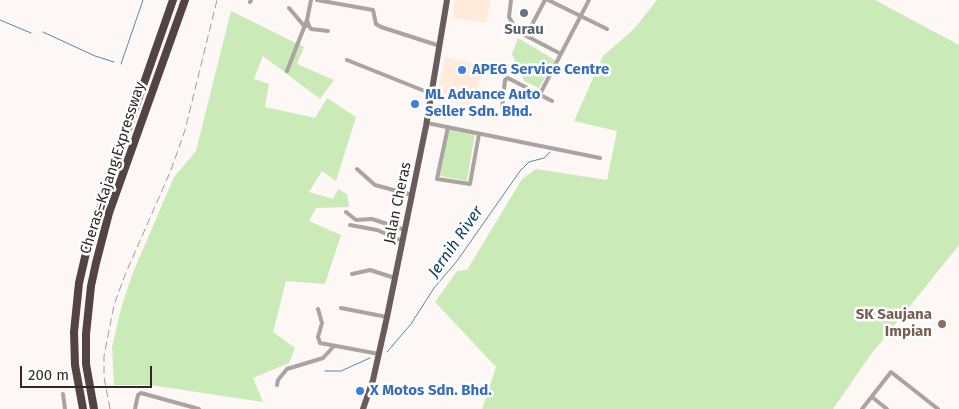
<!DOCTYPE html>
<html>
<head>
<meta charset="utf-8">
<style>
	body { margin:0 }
	#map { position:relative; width:959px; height:409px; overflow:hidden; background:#fdf7f5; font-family:"Fira Sans",sans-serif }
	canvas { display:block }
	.scale { position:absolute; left:20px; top:366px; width:132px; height:22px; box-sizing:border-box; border:2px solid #2f2a28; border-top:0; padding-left:6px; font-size:15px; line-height:18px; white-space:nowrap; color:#2f2a28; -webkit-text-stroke:4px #fff; paint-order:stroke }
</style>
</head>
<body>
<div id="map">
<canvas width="959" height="409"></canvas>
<div class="scale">200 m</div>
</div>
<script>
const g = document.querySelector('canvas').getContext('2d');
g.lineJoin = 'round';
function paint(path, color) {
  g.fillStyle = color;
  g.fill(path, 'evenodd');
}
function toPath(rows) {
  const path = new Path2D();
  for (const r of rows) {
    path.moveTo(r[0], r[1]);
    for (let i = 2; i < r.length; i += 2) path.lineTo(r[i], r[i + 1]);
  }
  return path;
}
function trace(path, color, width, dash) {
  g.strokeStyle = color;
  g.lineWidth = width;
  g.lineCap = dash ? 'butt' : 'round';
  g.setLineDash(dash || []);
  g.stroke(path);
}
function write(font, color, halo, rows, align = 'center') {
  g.font = font + ' "Fira Sans",sans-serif';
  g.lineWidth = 5;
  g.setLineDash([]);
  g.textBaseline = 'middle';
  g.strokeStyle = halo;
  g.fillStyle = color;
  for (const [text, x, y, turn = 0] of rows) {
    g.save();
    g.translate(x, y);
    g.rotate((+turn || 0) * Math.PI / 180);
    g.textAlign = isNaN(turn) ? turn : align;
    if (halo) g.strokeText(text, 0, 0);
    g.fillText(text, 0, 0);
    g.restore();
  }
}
paint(toPath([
	[455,0,490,0,487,23,453,18],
	[445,57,483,66,475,106,436,99]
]), '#ffebdb');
paint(toPath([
	[657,0,875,0,959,45,959,245,869,357,833,409,482,409,496,367,435,302,457,271,467,270,522,179,536,169,607,180,617,131,574,121,603,56,634,29],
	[231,11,304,47,297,64,334,80,320,99,263,56,254,79,269,84,265,107,315,118,327,98,356,117,336,181,322,171,309,192,333,199,338,189,347,194,349,207,316,208,309,221,341,235,325,284,286,281,273,332,295,348,289,363,253,378,263,402,150,385,114,385,112,347,122,305,132,275,174,177,196,151],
	[518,38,555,60,539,88,524,81,512,54],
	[449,129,475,134,467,181,440,176]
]), '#caebb7');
trace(toPath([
	[0,20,31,33],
	[43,32,95,56,114,62],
	[121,64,143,0],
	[387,352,411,324,434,288,457,261,520,171,529,162,544,158,550,152],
	[325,371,341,371,370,358]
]), '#5586ae', 1);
trace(toPath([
	[311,0,307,20,309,26,311,29,328,31],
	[317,0,373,10,376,24,381,27,440,46],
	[511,0,509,17,517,31,561,54],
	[548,0,607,29],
	[250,2,251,0],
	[289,8,305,27],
	[526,36,545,0],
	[347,60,432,94],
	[287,71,307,20],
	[540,94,589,0],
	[502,108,505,80,508,78,552,101],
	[427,123,600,158],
	[448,127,437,179,470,184,479,134],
	[357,169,375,185,412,195],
	[346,212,356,220,372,219,405,230],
	[350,225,377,230,403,241],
	[352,274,370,270,395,278],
	[341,308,387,317],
	[318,309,322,323,318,337,320,343,379,354],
	[277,385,278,380,287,369,323,358,334,346],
	[63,394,65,409],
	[872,397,887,409],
	[135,409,138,395,141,393,199,409],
	[862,409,891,372,938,409]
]), '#aaa3a2', 4);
trace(toPath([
	[363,409,373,380,387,317,426,126,447,0]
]), '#685d5c', 6);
trace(toPath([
	[83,409,75,365,74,332,79,283,89,240,173,0],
	[94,409,86,364,86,334,91,286,96,263,109,213,185,0]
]), '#514443', 8);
trace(toPath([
	[110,409,104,377,104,356,114,305,125,275,171,170,185,130,217,0]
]), '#a09b99', 1, [8, 4]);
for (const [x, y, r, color] of [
	[524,13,5,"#6b7280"],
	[462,70,5,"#3f7fe0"],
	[415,104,5,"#3f7fe0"],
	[942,324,5,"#8d6e63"],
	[360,391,5,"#3f7fe0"]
]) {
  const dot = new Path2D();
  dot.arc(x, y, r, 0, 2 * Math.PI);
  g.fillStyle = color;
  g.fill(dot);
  trace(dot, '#fff', 2);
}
write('bold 15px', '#5b616d', '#fff', [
	["Surau",524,30]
]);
write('bold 15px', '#366cbe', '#fff', [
	["APEG Service Centre",472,70],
	["ML Advance Auto",425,95],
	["Seller Sdn. Bhd.",425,112],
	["X Motos Sdn. Bhd.",370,391]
], 'left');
write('15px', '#2f2a28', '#fff', [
	["Cheras–Kajang Expressway",113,168,-72],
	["Jalan Cheras",398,203,-78]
]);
write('bold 15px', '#785e54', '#fff', [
	["SK Saujana",932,315],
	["Impian",932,332]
], 'right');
write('italic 16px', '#0c436a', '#fff', [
	["Jernih River",456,242,-55]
]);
</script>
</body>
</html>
